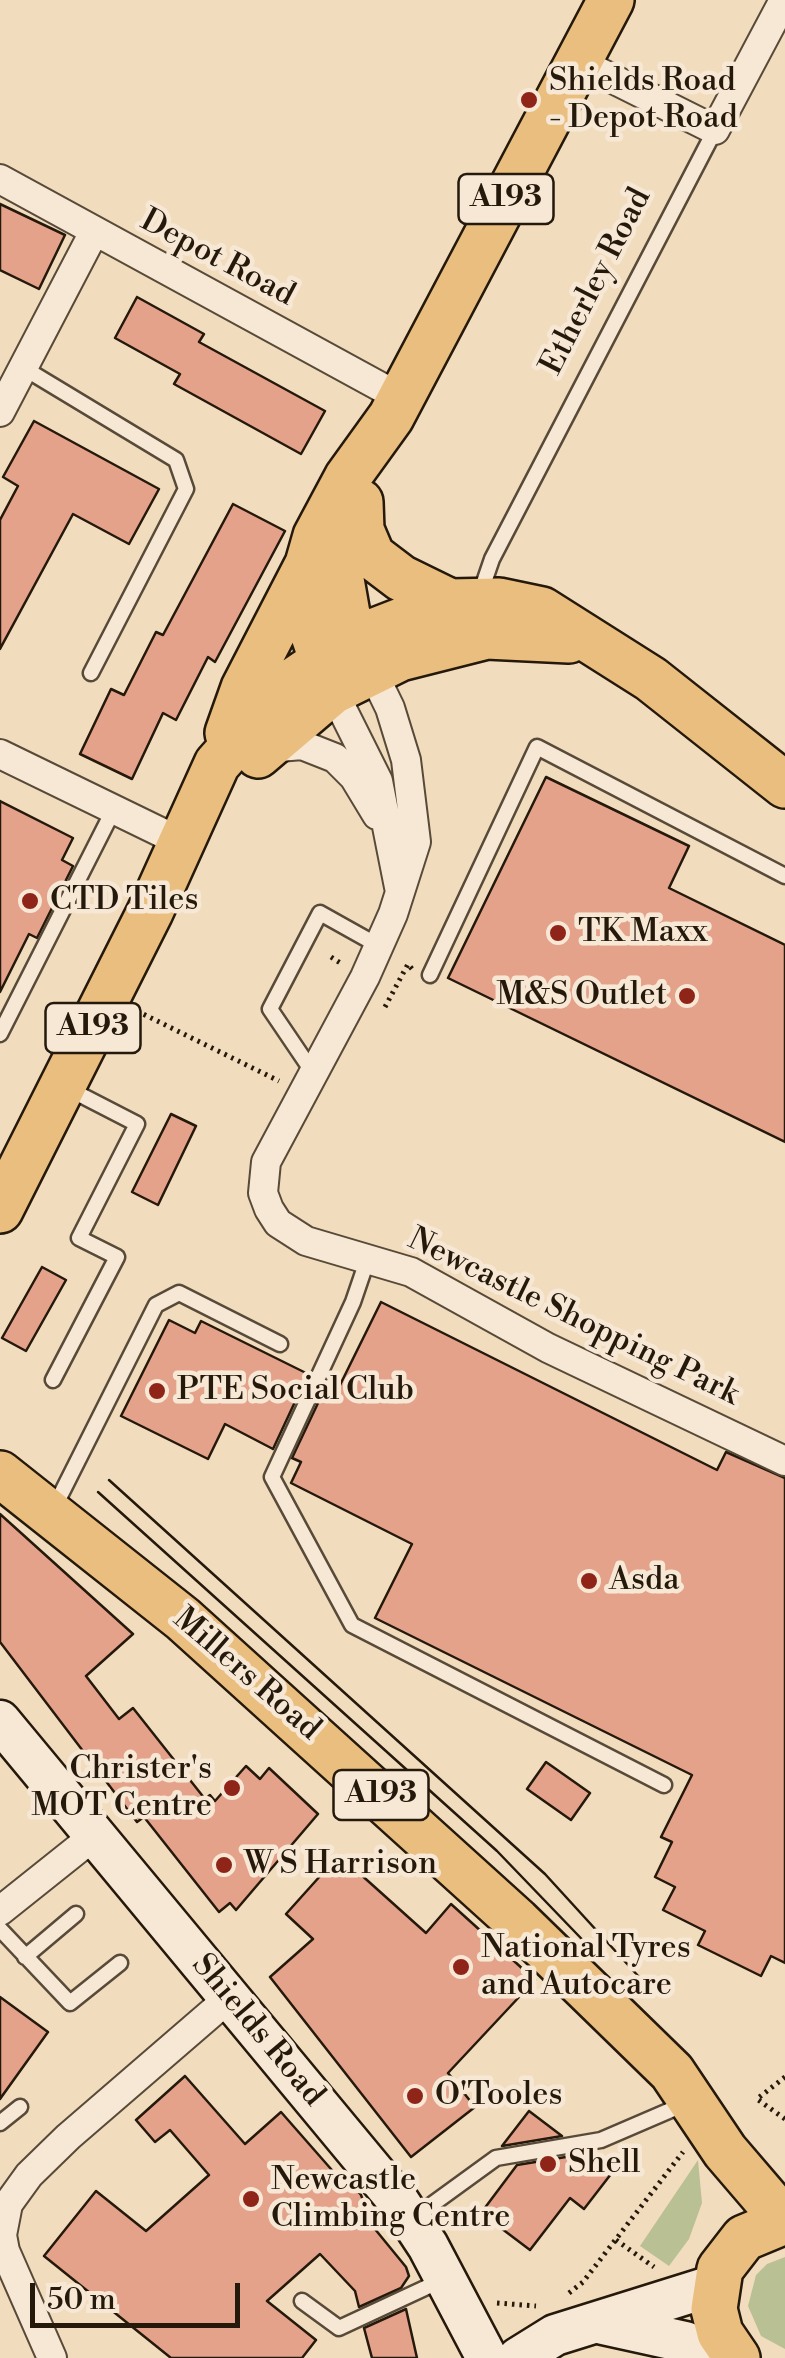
<!DOCTYPE html>
<html>
<head>
<meta charset="utf-8">
<style>
	body { margin:0 }
	#map { position:relative; width:785px; height:2358px; overflow:hidden; background:#f2dcbe; font-family:"Libre Bodoni",serif }
	canvas { display:block }
	.scale { position:absolute; left:30px; top:2283px; width:210px; height:45px; box-sizing:border-box; border:5px solid #25190c; border-top:0; padding-left:12px; font-size:30px; line-height:35px; white-space:nowrap; color:#25190c; -webkit-text-stroke:8px #f7e8d5; paint-order:stroke }
</style>
</head>
<body>
<div id="map">
<canvas width="785" height="2358"></canvas>
<div class="scale">50 m</div>
</div>
<script>
const g = document.querySelector('canvas').getContext('2d');
g.lineJoin = 'round';
function paint(path, color) {
  g.fillStyle = color;
  g.fill(path, 'evenodd');
}
function toPath(rows) {
  const path = new Path2D();
  for (const r of rows) {
    path.moveTo(r[0], r[1]);
    for (let i = 2; i < r.length; i += 2) path.lineTo(r[i], r[i + 1]);
  }
  return path;
}
function trace(path, color, width, dash) {
  g.strokeStyle = color;
  g.lineWidth = width;
  g.lineCap = dash ? 'butt' : 'round';
  g.setLineDash(dash || []);
  g.stroke(path);
}
function write(font, color, halo, rows, align = 'center') {
  g.font = font + ' "Libre Bodoni",serif';
  g.lineWidth = 9;
  g.setLineDash([]);
  g.textBaseline = 'middle';
  g.strokeStyle = halo;
  g.fillStyle = color;
  for (const [text, x, y, turn = 0] of rows) {
    g.save();
    g.translate(x, y);
    g.rotate((+turn || 0) * Math.PI / 180);
    g.textAlign = isNaN(turn) ? turn : align;
    if (halo) g.strokeText(text, 0, 0);
    g.fillText(text, 0, 0);
    g.restore();
  }
}
paint(toPath([
	[698,2160,702,2203,689,2239,669,2266,640,2246],
	[785,2257,785,2349,761,2336,748,2306,756,2275,767,2264]
]), '#b9c093');
const building = toPath([
	[0,204,65,235,39,289,0,270,0,204],
	[137,297,204,334,199,342,325,411,301,454,174,384,180,374,115,338,137,297],
	[34,421,159,489,129,544,73,514,0,649,0,520,18,486,3,477,34,421],
	[233,504,285,531,215,662,208,657,176,720,163,713,132,779,80,754,111,689,124,695,156,632,163,635,233,504],
	[546,777,689,846,669,888,785,945,785,1142,448,978,546,777],
	[0,801,73,838,62,860,73,866,37,938,29,934,0,992,0,801],
	[171,1114,196,1126,158,1205,132,1192,171,1114],
	[42,1267,66,1280,26,1351,2,1338,42,1267],
	[381,1302,717,1470,726,1452,785,1478,785,1963,771,1956,761,1976,698,1945,705,1931,663,1910,675,1887,655,1877,672,1842,661,1837,692,1775,375,1618,412,1544,291,1483,301,1462,292,1458,327,1384,338,1389,381,1302],
	[169,1320,195,1333,201,1321,308,1374,273,1449,225,1424,208,1459,121,1416,169,1320],
	[0,1514,133,1634,86,1676,119,1719,133,1708,205,1799,210,1795,215,1801,246,1766,260,1779,269,1768,318,1814,236,1910,230,1903,219,1912,144,1817,137,1822,0,1642,0,1514],
	[546,1762,590,1793,571,1820,527,1789,546,1762],
	[339,1855,426,1933,451,1904,535,1980,448,2073,475,2107,411,2157,270,1977,313,1939,286,1914,339,1855],
	[0,1997,48,2032,0,2099,0,1997],
	[185,2076,245,2144,281,2112,345,2185,354,2186,361,2195,366,2208,361,2212,406,2267,409,2276,401,2288,359,2307,355,2291,320,2254,267,2301,316,2340,302,2358,171,2358,44,2256,96,2191,146,2231,209,2175,170,2130,155,2142,136,2120,185,2076],
	[529,2111,562,2136,502,2146,529,2111],
	[584,2154,611,2174,584,2209,570,2198,530,2250,481,2213,517,2165,584,2154],
	[406,2309,417,2358,372,2358,364,2328,406,2309]
]);
paint(building, '#e5a28b');
trace(building, '#25190c', 2.5);
const lane = toPath([
	[22,367,176,460,186,489,91,673],
	[480,594,492,559,715,130],
	[430,975,537,747,785,876],
	[0,1034,114,809],
	[312,1071,270,1009,320,913,379,946],
	[368,1258,353,1302,272,1477,352,1625,664,1785],
	[53,1380,117,1257,79,1238,137,1124,69,1089],
	[54,1508,156,1305,179,1293,280,1344],
	[0,1929,70,2003,120,1963],
	[25,1957,76,1914],
	[0,2123,20,2107],
	[412,2219,496,2158,601,2140,687,2103],
	[302,2301,339,2328,440,2281]
]);
const street = toPath([
	[579,62,715,130,784,0],
	[0,179,401,398],
	[0,412,94,232],
	[371,669,390,708,406,760,416,842,393,914,365,977,266,1162,263,1193,269,1209,278,1223,306,1241,411,1272,548,1348,785,1461],
	[333,691,378,781,399,887],
	[268,748,302,745,335,758,354,777,377,815],
	[0,754,183,843],
	[0,1911,94,1836],
	[52,2358,5,2251,2,2235,8,2204,29,2175,68,2137,229,1998]
]);
const secondary = toPath([
	[0,1721,399,2202,428,2246,487,2358],
	[603,2324,685,2342,723,2358],
	[518,2358,555,2335,715,2285]
]);
const primary = toPath([
	[360,502,361,530,372,556,401,578,450,602],
	[359,503,340,574,347,614,369,666],
	[333,691,312,630,308,564,316,536,347,478,391,417,611,0],
	[228,733,244,688,307,566],
	[258,755,333,691,400,658,487,636,569,640],
	[0,1210,150,912,217,764,286,686,357,638,450,602,499,601,542,610,651,679,785,785],
	[0,1474,183,1619,517,1921,672,2072,725,2151,785,2221],
	[737,2358,720,2333,714,2309,720,2269,744,2238,785,2221]
]);
trace(lane, '#584a38', 19);
trace(street, '#584a38', 32);
trace(secondary, '#25190c', 45);
trace(primary, '#25190c', 50);
trace(toPath([
	[331,957,342,964],
	[385,1007,408,964,412,969],
	[137,1011,279,1081],
	[785,2077,757,2099,785,2119],
	[616,2240,654,2267],
	[569,2293,583,2282,683,2152],
	[497,2303,536,2306]
]), '#25190c', 5, [2.5, 5]);
trace(lane, '#f7e8d5', 14);
trace(street, '#f7e8d5', 28);
trace(secondary, '#f7e8d5', 40);
trace(primary, '#e9be7f', 45);
trace(toPath([
	[109,1480,545,1874,650,1989],
	[98,1492,497,1851,600,1958]
]), '#25190c', 2.5);
for (const [x, y, r, color] of [
	[529,100,10,"#8f2418"],
	[30,901,10,"#8f2418"],
	[558,933,10,"#8f2418"],
	[687,996,10,"#8f2418"],
	[157,1391,10,"#8f2418"],
	[589,1581,10,"#8f2418"],
	[232,1788,10,"#8f2418"],
	[224,1865,10,"#8f2418"],
	[461,1967,10,"#8f2418"],
	[415,2096,10,"#8f2418"],
	[548,2164,10,"#8f2418"],
	[251,2199,10,"#8f2418"]
]) {
  const dot = new Path2D();
  dot.arc(x, y, r, 0, 2 * Math.PI);
  g.fillStyle = color;
  g.fill(dot);
  trace(dot, '#f7e8d5', 4);
}
for (const [x, y, w] of [
	[506,199,95],
	[93,1028,95],
	[381,1795,95]
]) {
  const box = new Path2D();
  box.roundRect(x - w / 2, y - 25, w, 50, 8);
  g.fillStyle = '#f7e8d5';
  g.fill(box);
  trace(box, '#25190c', 2.5);
}
write('bold 30px', '#25190c', null, [
	["A193",506,199],
	["A193",93,1028],
	["A193",381,1795]
]);
write('32px', '#25190c', '#f7e8d5', [
	["Shields Road",549,82],
	["- Depot Road",549,119],
	["CTD Tiles",50,901],
	["TK Maxx",578,933],
	["M&S Outlet",667,996,"right"],
	["PTE Social Club",177,1391],
	["Asda",609,1581],
	["Christer's",212,1770,"right"],
	["MOT Centre",212,1807,"right"],
	["W S Harrison",244,1865],
	["National Tyres",481,1949],
	["and Autocare",481,1986],
	["O'Tooles",435,2096],
	["Shell",568,2164],
	["Newcastle",271,2181],
	["Climbing Centre",271,2218]
], 'left');
write('32px', '#25190c', '#f7e8d5', [
	["Depot Road",217,259,28],
	["Etherley Road",597,282,-63],
	["Newcastle Shopping Park",573,1318,26],
	["Millers Road",246,1675,41],
	["Shields Road",257,2031,50]
]);
</script>
</body>
</html>
